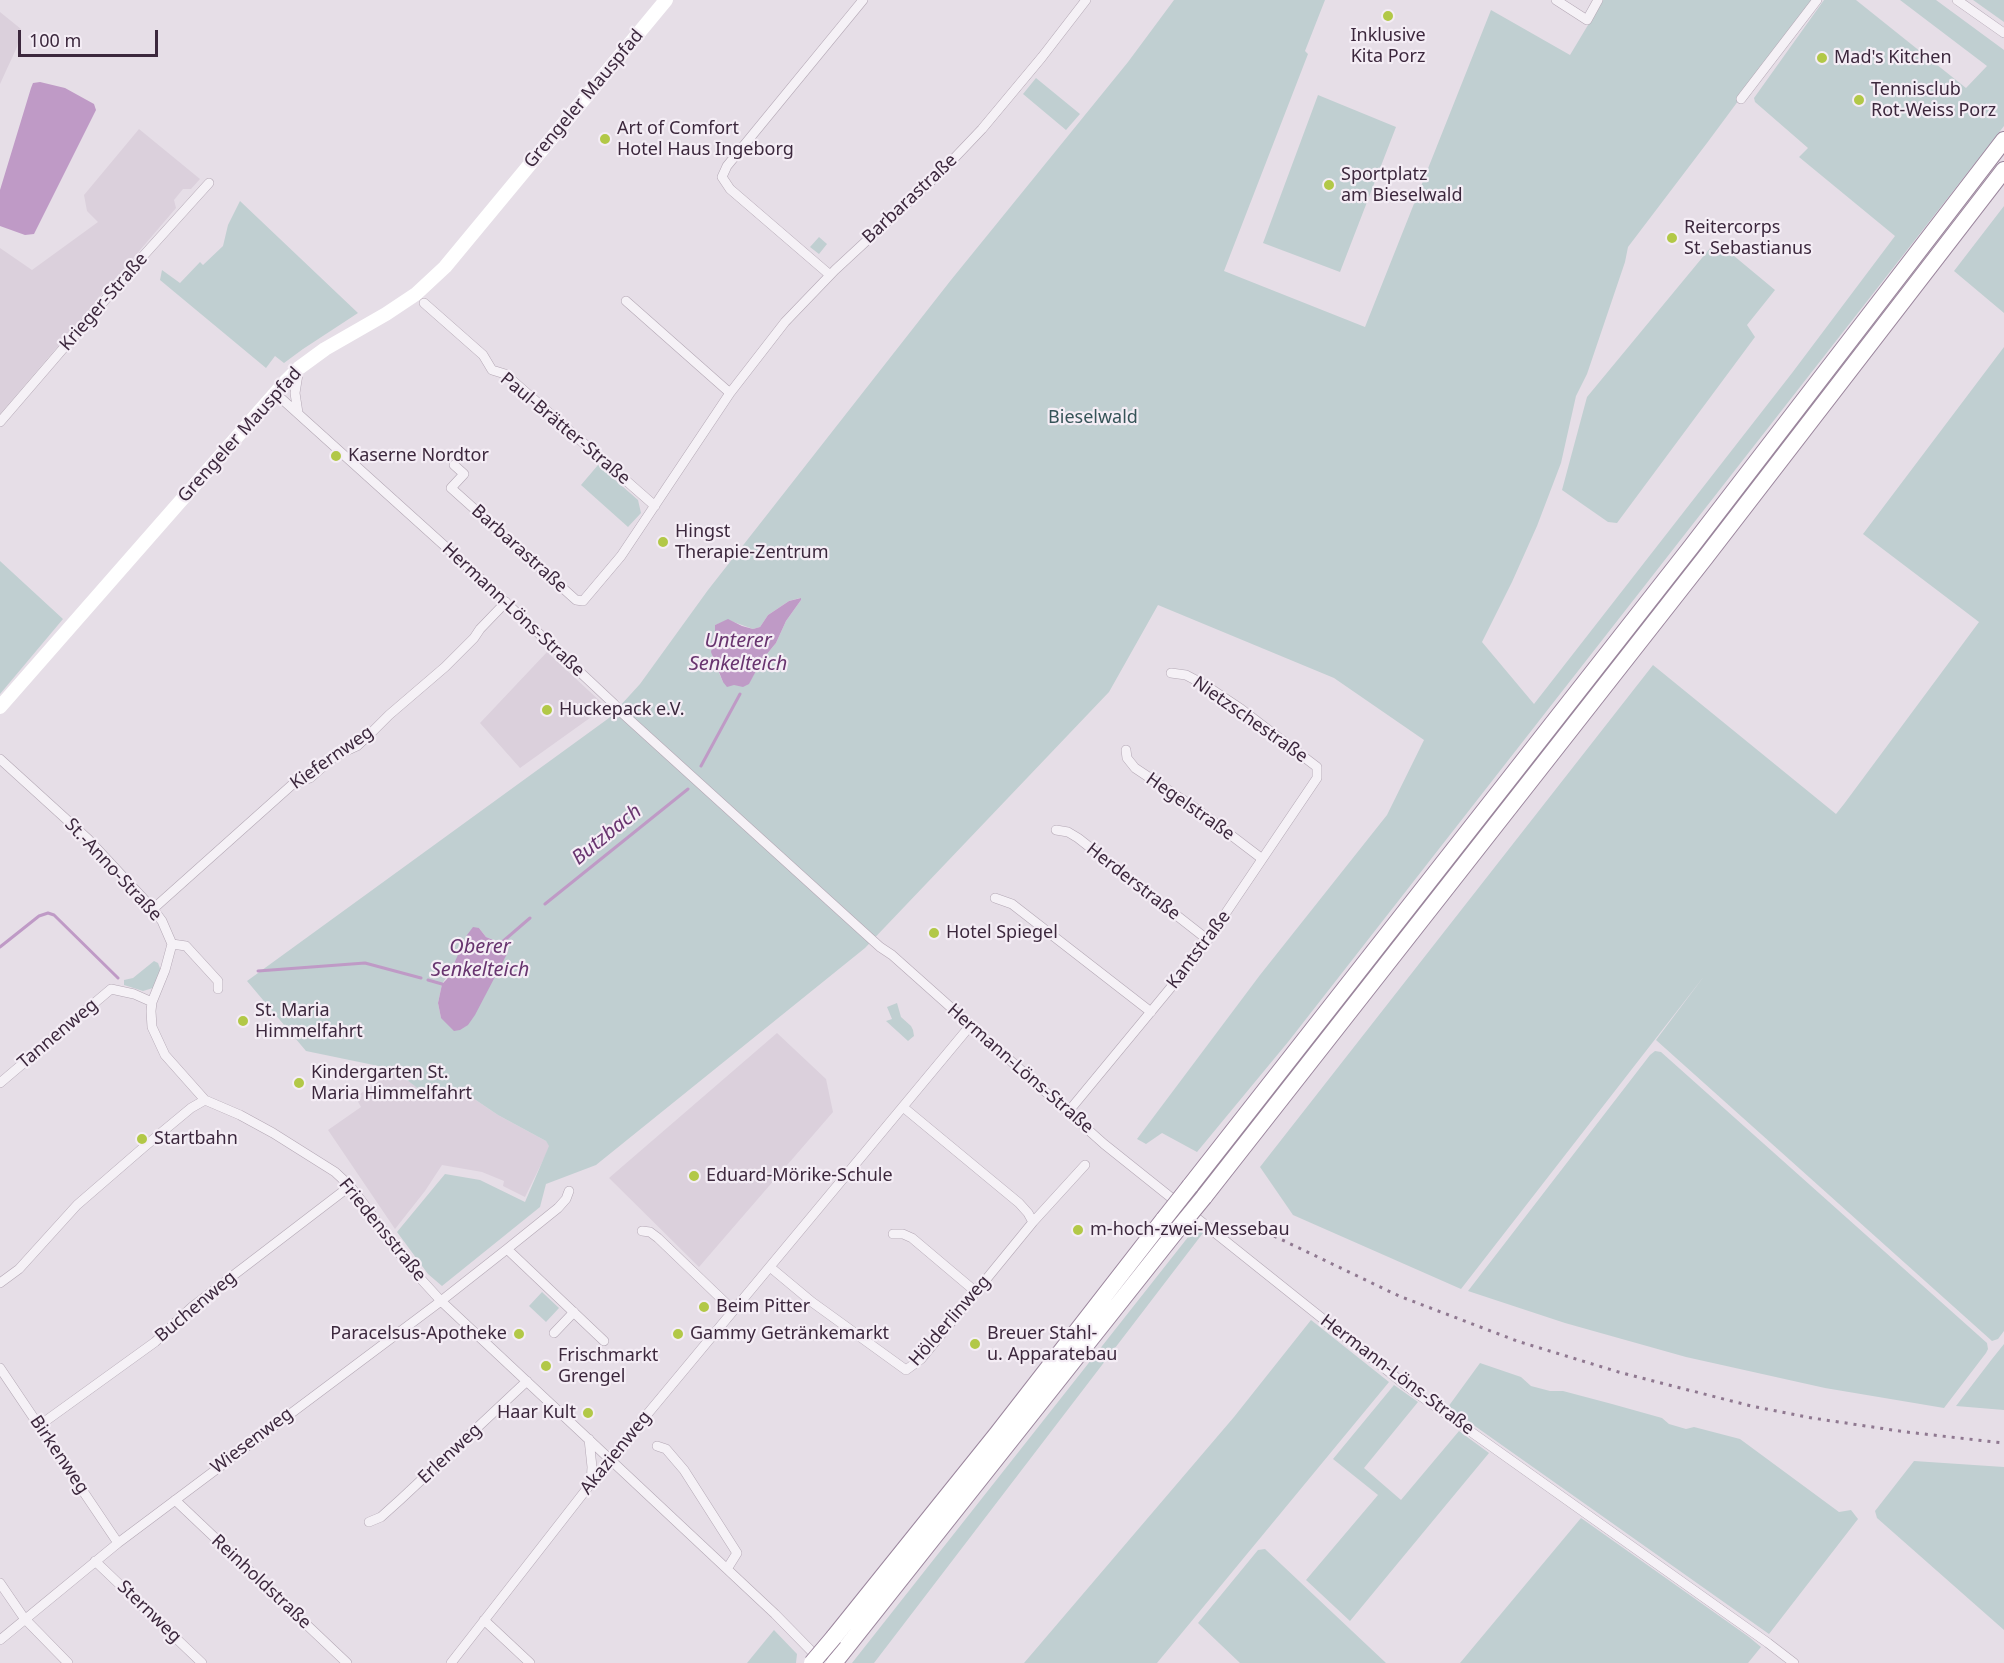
<!DOCTYPE html>
<html>
<head>
<meta charset="utf-8">
<style>
	body { margin:0 }
	#map { position:relative; width:2004px; height:1663px; overflow:hidden; background:#e6dee7; font-family:"Noto Sans",sans-serif }
	canvas { display:block }
	.scale { position:absolute; left:18px; top:30px; width:140px; height:27px; box-sizing:border-box; border:3px solid #3c283d; border-top:0; padding-left:8px; font-size:18px; line-height:21px; white-space:nowrap; color:#3c283d; -webkit-text-stroke:4px #f4edf5; paint-order:stroke }
</style>
</head>
<body>
<div id="map">
<canvas width="2004" height="1663"></canvas>
<div class="scale">100 m</div>
</div>
<script>
const g = document.querySelector('canvas').getContext('2d');
g.lineJoin = 'round';
function paint(path, color) {
  g.fillStyle = color;
  g.fill(path, 'evenodd');
}
function toPath(rows) {
  const path = new Path2D();
  for (const r of rows) {
    path.moveTo(r[0], r[1]);
    for (let i = 2; i < r.length; i += 2) path.lineTo(r[i], r[i + 1]);
  }
  return path;
}
function trace(path, color, width, dash) {
  g.strokeStyle = color;
  g.lineWidth = width;
  g.lineCap = dash ? 'butt' : 'round';
  g.setLineDash(dash || []);
  g.stroke(path);
}
function write(font, color, halo, rows, align = 'center') {
  g.font = font + ' "Noto Sans",sans-serif';
  g.lineWidth = 4.5;
  g.setLineDash([]);
  g.textBaseline = 'middle';
  g.strokeStyle = halo;
  g.fillStyle = color;
  for (const [text, x, y, turn = 0] of rows) {
    g.save();
    g.translate(x, y);
    g.rotate((+turn || 0) * Math.PI / 180);
    g.textAlign = isNaN(turn) ? turn : align;
    if (halo) g.strokeText(text, 0, 0);
    g.fillText(text, 0, 0);
    g.restore();
  }
}
paint(toPath([
	[0,12,21,29,17,47,0,84],
	[139,129,200,179,191,189,183,189,174,200,176,208,0,414,0,248,32,270,98,222,87,211,84,195],
	[547,652,602,703,601,710,520,768,480,723],
	[777,1033,826,1079,833,1112,699,1267,609,1178],
	[395,1070,430,1098,461,1090,498,1115,546,1141,550,1146,525,1197,503,1186,504,1181,482,1172,442,1165,425,1191,395,1229,328,1130,361,1107,357,1100,362,1096,360,1094]
]), '#dbd0dc');
paint(toPath([
	[1174,0,1325,0,1305,51,1308,54,1224,271,1365,327,1491,10,1570,55,1603,0,1813,0,1707,143,1628,247,1625,262,1587,374,1576,396,1561,463,1537,526,1512,582,1482,642,1534,704,1792,373,1895,236,1799,157,1808,148,1755,102,1754,98,1824,0,1856,0,1966,88,1987,66,1900,0,1936,0,2004,50,2004,126,1288,1042,1197,1152,1162,1133,1146,1144,1137,1139,1260,975,1387,815,1424,740,1334,678,1158,605,1109,692,865,948,596,1165,546,1184,540,1207,442,1286,428,1274,397,1232,445,1174,480,1180,525,1202,549,1146,546,1141,498,1115,461,1090,430,1098,393,1069,306,1051,247,981,609,718,640,684,708,590,951,280,1128,62],
	[800,598,801,600,786,621,776,643,762,660,749,683,742,686,723,682,713,659,711,645,715,635,715,625,728,620,753,629,760,627,768,615,789,601],
	[479,928,486,937,501,943,508,952,441,1018,438,1003,442,984],
	[1973,0,2004,0,2004,22],
	[1036,78,1080,114,1066,130,1023,94],
	[1318,95,1396,127,1340,272,1263,243],
	[240,201,358,313,303,349,284,363,275,356,266,368,160,280,162,270,180,283,200,262,203,265,223,246,228,225],
	[2004,206,2004,313,1954,271],
	[819,237,827,244,819,254,810,247],
	[1716,241,1775,290,1747,325,1755,337,1617,523,1608,522,1562,490,1587,397],
	[2004,347,2004,1331,1998,1339,1992,1341,1656,1040,1705,975,1461,1289,1293,1215,1260,1167,1653,665,1836,814,1844,804,1979,622,1863,534],
	[598,465,638,500,641,513,628,527,581,485],
	[0,561,63,619,0,694],
	[154,961,158,963,161,971,153,988,143,991,124,985,124,980,133,978],
	[897,1003,901,1017,911,1026,913,1030,914,1036,908,1041,886,1021,892,1019,887,1007],
	[1655,1051,1661,1052,1987,1343,1988,1349,1986,1353,1944,1408,1825,1388,1686,1357,1565,1323,1468,1291,1650,1055],
	[1196,1227,1203,1233,874,1663,852,1663],
	[542,1292,559,1308,546,1322,529,1306],
	[1311,1320,1389,1382,1157,1663,1024,1663,1234,1417],
	[2004,1344,2004,1410,1956,1406,1992,1359],
	[1480,1363,1521,1377,1531,1386,1550,1391,1563,1391,1612,1404,1662,1418,1669,1424,1686,1429,1694,1427,1740,1439,1839,1512,1851,1510,1858,1519,1769,1634,1448,1407],
	[1394,1385,1418,1402,1364,1468,1401,1500,1459,1431,1489,1453,1350,1621,1306,1580,1378,1495,1333,1459],
	[1914,1461,2004,1467,2004,1630,1877,1518,1875,1511],
	[1581,1518,1749,1637,1761,1647,1748,1663,1460,1663],
	[1265,1549,1386,1663,1240,1663,1198,1623,1258,1550],
	[774,1630,797,1654,796,1663,747,1663]
]), '#c0cfd1');
paint(toPath([
	[40,82,65,88,94,104,96,110,34,234,25,235,0,226,0,190,31,88,33,83],
	[801,598,801,600,786,621,776,643,762,660,749,684,743,687,734,685,727,687,723,682,711,652,715,635,715,625,728,619,742,626,753,629,760,627,768,615,789,601],
	[473,927,479,928,486,937,501,943,508,952,475,1015,468,1025,460,1030,454,1031,441,1018,438,1003,442,984,447,979,467,935]
]), '#bf9ac6');
trace(toPath([
	[701,766,740,694],
	[545,904,688,789],
	[501,943,530,918],
	[0,947,39,916,48,913,54,915,118,978],
	[258,971,365,963,421,978],
	[428,980,442,984]
]), '#bf9ac6', 3);
const street = toPath([
	[1556,0,1587,20,1598,0],
	[1957,0,2004,33],
	[1741,99,1817,0],
	[830,275,730,189,722,177,727,166,863,0],
	[626,301,730,393],
	[424,303,483,355,492,370,505,374,655,506],
	[274,392,468,567,614,704,621,712,880,947,892,955,1104,1144,1408,1387,1768,1643,1794,1663],
	[298,413,295,393,299,368],
	[0,422,135,265,209,183],
	[454,465,464,474,451,488,576,600,583,601,621,556,730,393,785,322,835,270,943,170,982,129,1042,57,1086,0],
	[1126,750,1127,758,1135,768,1198,810,1261,858],
	[0,759,88,839,153,909,162,921,172,944,186,946,218,981,218,989],
	[1056,830,1068,832,1078,838,1208,940],
	[995,898,1012,904,1151,1012],
	[153,909,294,783,310,778,335,756,357,746,373,731,389,715,445,667,474,638,480,629,506,602],
	[172,944,165,970,152,1002,151,1011,152,1027,165,1055,205,1100,240,1115,273,1133,335,1172,350,1186,363,1203,409,1266,441,1301,775,1614,823,1663],
	[0,1083,111,989,134,994,152,1002],
	[903,1107,1019,1203,1028,1213,1033,1222],
	[1068,1112,1196,957,1317,778,1317,767,1241,709,1205,685,1186,675,1171,673],
	[642,1231,650,1232,658,1238,733,1310],
	[893,1234,903,1234,912,1238,976,1292],
	[507,1249,604,1341],
	[770,1267,812,1302,906,1370,921,1359,1033,1222,1085,1165],
	[0,1283,19,1269,77,1205,144,1147,191,1108,205,1100],
	[554,1333,574,1312],
	[0,1368,118,1543],
	[40,1425,155,1342,192,1307,350,1186],
	[589,1439,592,1467,591,1484],
	[657,1446,666,1449,684,1470,737,1553,727,1569],
	[175,1500,347,1663],
	[369,1522,381,1517,401,1499,527,1381],
	[95,1561,202,1663],
	[0,1583,24,1618,68,1663],
	[484,1620,530,1663],
	[0,1640,118,1543,441,1301,507,1249,558,1208,566,1199,569,1191],
	[451,1663,610,1459,970,1026]
]);
const highway = toPath([
	[1190,1186,1691,547,2004,140],
	[1204,1197,1705,558,2004,170],
	[834,1637,997,1434,1164,1219],
	[834,1663,1177,1230]
]);
trace(street, '#b3a7b4', 10);
trace(highway, '#9b869d', 18);
trace(street, '#f5f1f6', 9);
trace(toPath([
	[0,707,285,382,299,368,325,349,386,314,416,294,445,267,666,0]
]), '#fff', 14);
trace(highway, '#fff', 16);
trace(toPath([
	[1274,1236,1399,1296,1517,1341,1622,1373,1751,1406,1812,1418,1906,1432,2004,1443]
]), '#8f7890', 3, [3, 6]);
const highwayBridge = toPath([
	[1164,1219,1190,1186],
	[1177,1230,1204,1197],
	[812,1663,834,1637]
]);
trace(highwayBridge, '#9b869d', 18, []);
trace(highwayBridge, '#fff', 16);
for (const [x, y, r, color] of [
	[1388,16,6,"#b2c847"],
	[1822,58,6,"#b2c847"],
	[1859,100,6,"#b2c847"],
	[605,139,6,"#b2c847"],
	[1329,185,6,"#b2c847"],
	[1672,238,6,"#b2c847"],
	[336,456,6,"#b2c847"],
	[663,542,6,"#b2c847"],
	[547,710,6,"#b2c847"],
	[934,933,6,"#b2c847"],
	[243,1021,6,"#b2c847"],
	[299,1083,6,"#b2c847"],
	[142,1139,6,"#b2c847"],
	[694,1176,6,"#b2c847"],
	[1078,1230,6,"#b2c847"],
	[704,1307,6,"#b2c847"],
	[519,1334,6,"#b2c847"],
	[678,1334,6,"#b2c847"],
	[975,1344,6,"#b2c847"],
	[546,1366,6,"#b2c847"],
	[588,1413,6,"#b2c847"]
]) {
  const dot = new Path2D();
  dot.arc(x, y, r, 0, 2 * Math.PI);
  g.fillStyle = color;
  g.fill(dot);
  trace(dot, '#f4edf5', 2);
}
write('18px', '#3c283d', '#f4edf5', [
	["Inklusive",1388,36,"center"],
	["Kita Porz",1388,57,"center"],
	["Mad's Kitchen",1834,58],
	["Tennisclub",1871,90],
	["Rot-Weiss Porz",1871,111],
	["Art of Comfort",617,129],
	["Hotel Haus Ingeborg",617,150],
	["Sportplatz",1341,175],
	["am Bieselwald",1341,196],
	["Reitercorps",1684,228],
	["St. Sebastianus",1684,249],
	["Kaserne Nordtor",348,456],
	["Hingst",675,532],
	["Therapie-Zentrum",675,553],
	["Huckepack e.V.",559,710],
	["Hotel Spiegel",946,933],
	["St. Maria",255,1011],
	["Himmelfahrt",255,1032],
	["Kindergarten St.",311,1073],
	["Maria Himmelfahrt",311,1094],
	["Startbahn",154,1139],
	["Eduard-Mörike-Schule",706,1176],
	["m-hoch-zwei-Messebau",1090,1230],
	["Beim Pitter",716,1307],
	["Paracelsus-Apotheke",507,1334,"right"],
	["Gammy Getränkemarkt",690,1334],
	["Breuer Stahl-",987,1334],
	["u. Apparatebau",987,1355],
	["Frischmarkt",558,1356],
	["Grengel",558,1377],
	["Haar Kult",576,1413,"right"]
], 'left');
write('18px', '#3c283d', '#f4edf5', [
	["Grengeler Mauspfad",584,99,-50],
	["Barbarastraße",910,199,-43],
	["Krieger-Straße",104,302,-49],
	["Paul-Brätter-Straße",565,429,40],
	["Grengeler Mauspfad",240,435,-48],
	["Barbarastraße",519,549,42],
	["Hermann-Löns-Straße",513,610,43],
	["Nietzschestraße",1250,720,35],
	["Kiefernweg",332,758,-35],
	["Hegelstraße",1190,807,35],
	["St.-Anno-Straße",113,870,47],
	["Herderstraße",1133,882,38],
	["Kantstraße",1199,950,-53],
	["Tannenweg",58,1034,-40],
	["Hermann-Löns-Straße",1020,1069,41],
	["Friedensstraße",382,1230,51],
	["Buchenweg",196,1307,-40],
	["Hölderlinweg",950,1321,-49],
	["Hermann-Löns-Straße",1397,1375,37],
	["Wiesenweg",252,1441,-37],
	["Akazienweg",616,1453,-51],
	["Erlenweg",450,1454,-43],
	["Birkenweg",59,1455,56],
	["Reinholdstraße",261,1582,43],
	["Sternweg",149,1612,44]
]);
write('18px', '#365458', '#f4edf5', [
	["Bieselwald",1093,418]
]);
write('italic 20px', '#68346f', '#f4edf5', [
	["Unterer",738,641],
	["Senkelteich",738,664],
	["Butzbach",607,835,-39],
	["Oberer",480,947],
	["Senkelteich",480,970]
]);
</script>
</body>
</html>
